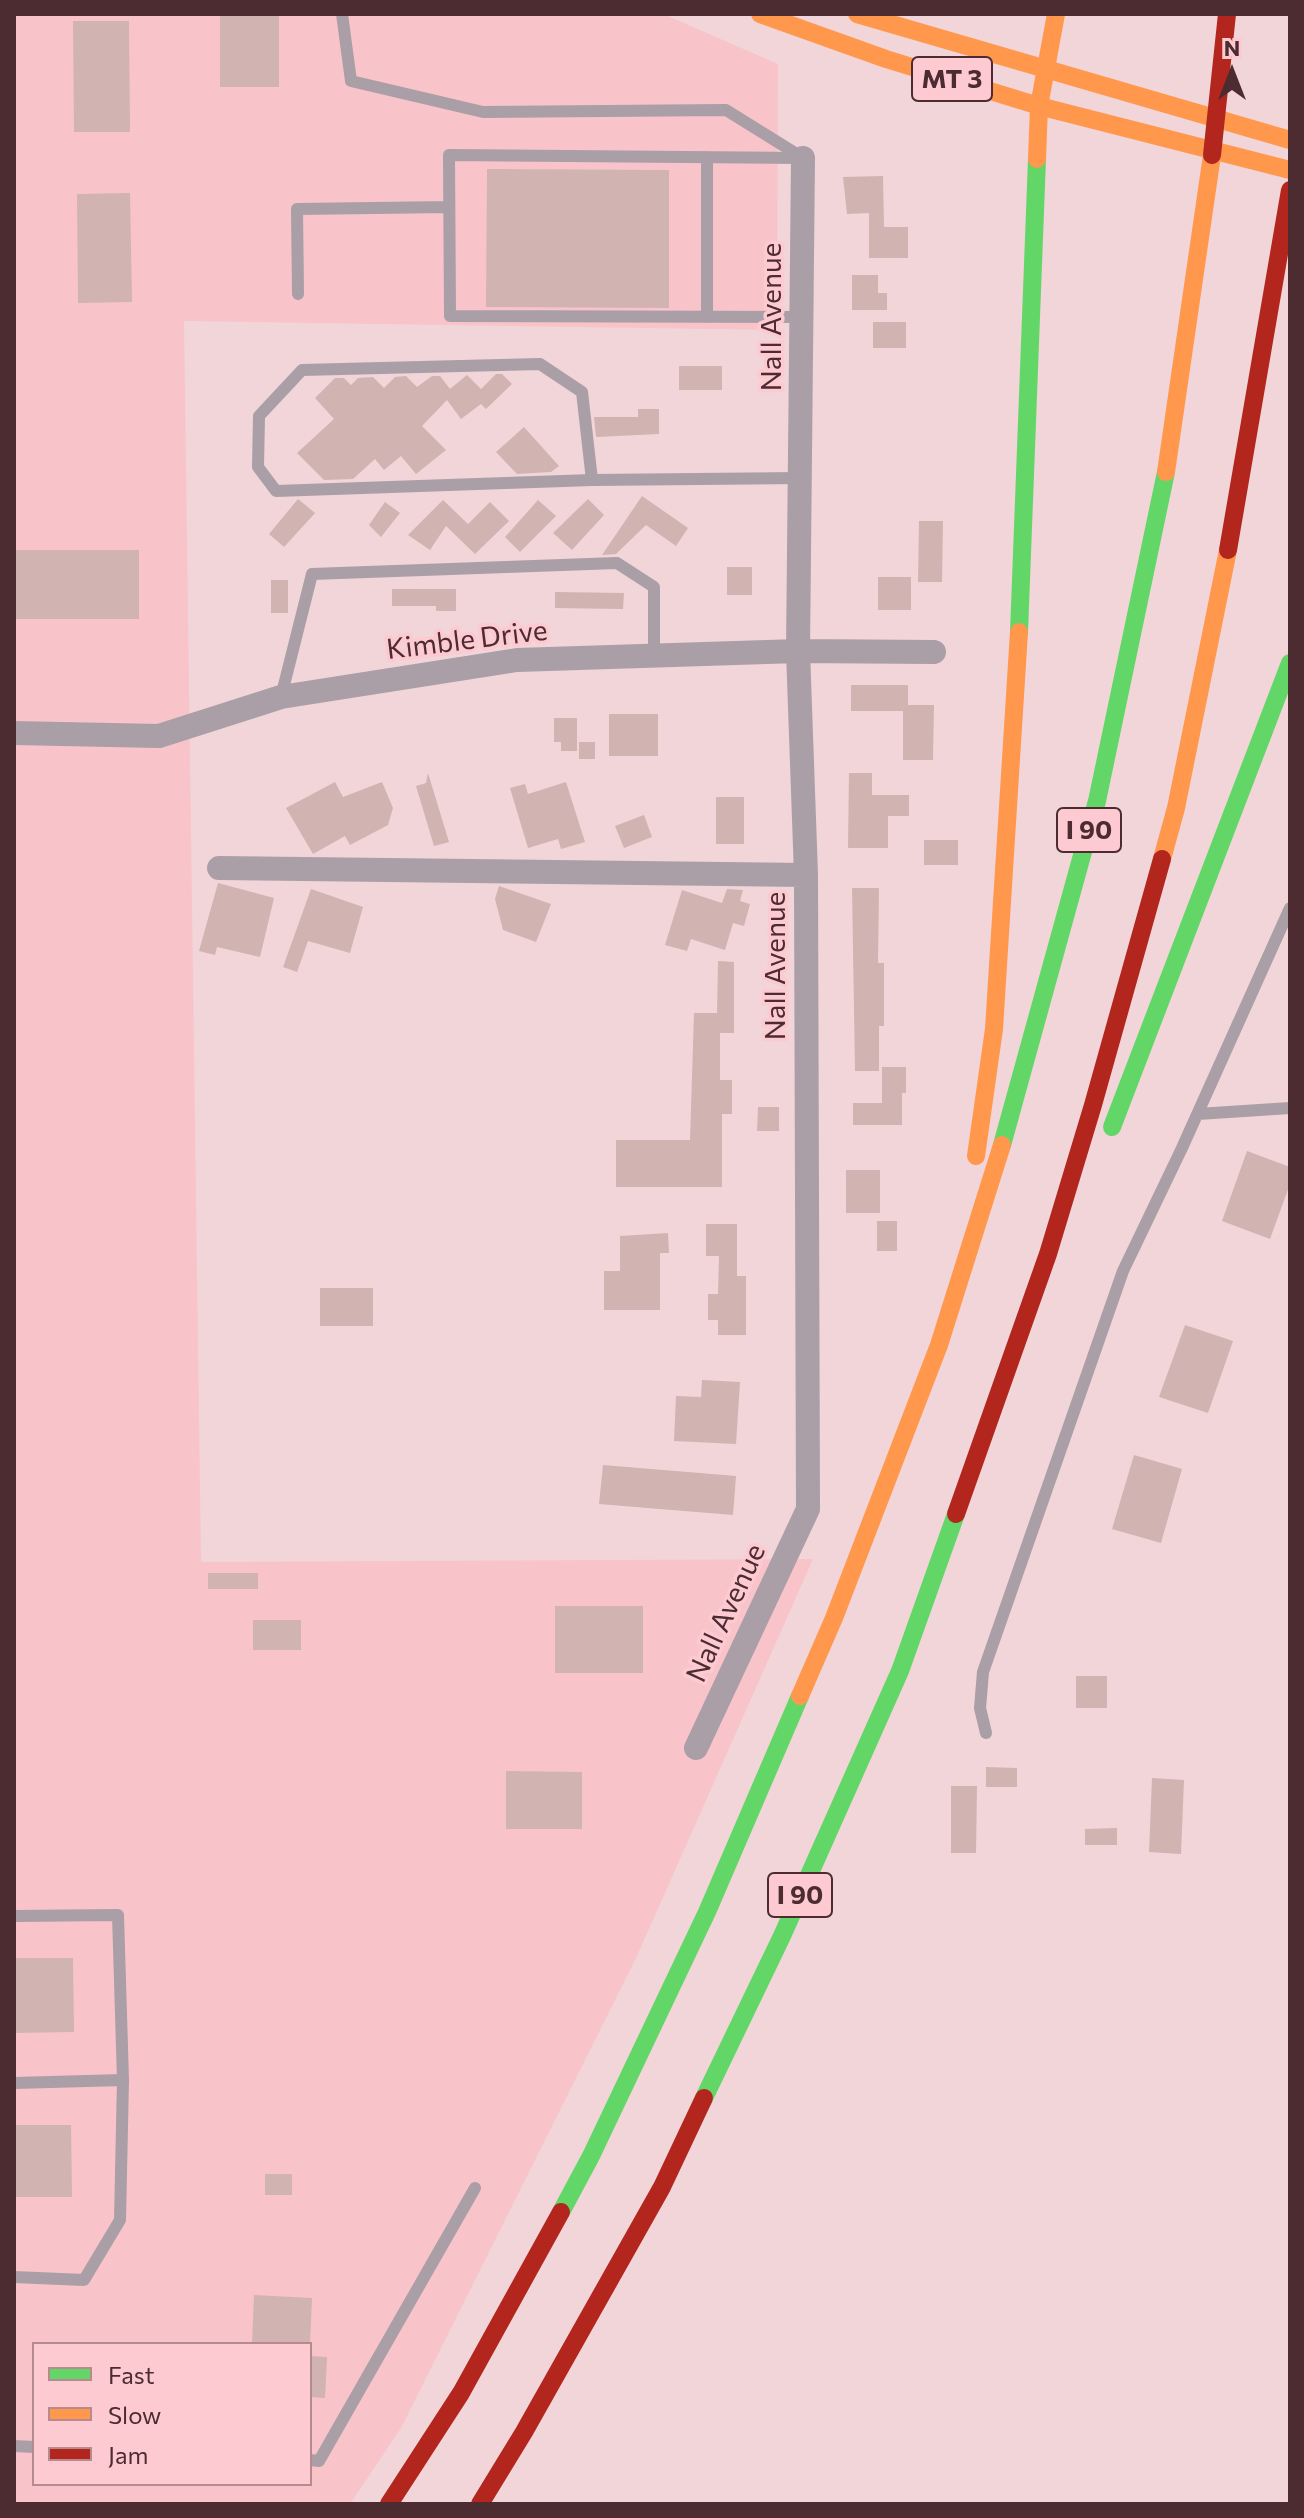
<!DOCTYPE html>
<html>
<head>
<meta charset="utf-8">
<style>
	body { margin:0 }
	#map { position:relative; width:1304px; height:2518px; overflow:hidden; background:#f1d5d8; font-family:Commissioner,sans-serif }
	canvas { display:block }
	.frame { position:absolute; inset:0; border:16px solid #4c2c31; pointer-events:none }
	.legend { position:absolute; left:32px; top:2342px; width:280px; height:144px; box-sizing:border-box; background:#fccad0; border:2px solid #b68b90; margin:0; padding:10px 14px; list-style:none; font-size:24px; color:#4c2c31 }
	.legend li { display:flex; align-items:center; gap:16px; height:40px }
	.legend b { width:40px; border:2px solid #b68b90 }
	.north { position:absolute; left:1192px; top:32px; width:80px; height:80px; -webkit-text-stroke:6px #fccad0; paint-order:stroke; rotate:0deg; font-size:22px; font-weight:700; line-height:32px; text-align:center; color:#4c2c31 }
	.north::after { content:''; display:block; margin:auto; width:28px; height:36px; background:#4c2c31; clip-path:polygon(50% 0,100% 100%,50% 72%,0 100%) }
</style>
</head>
<body>
<div id="map">
<canvas width="1304" height="2518"></canvas>
<div class="frame"></div>
<ul class="legend">
<li><b style="height:10px;background:#63d668"></b>Fast</li>
<li><b style="height:10px;background:#ff974d"></b>Slow</li>
<li><b style="height:10px;background:#b3261e"></b>Jam</li>
</ul>
<div class="north">N</div>
</div>
<script>
const g = document.querySelector('canvas').getContext('2d');
g.lineJoin = 'round';
function paint(path, color) {
  g.fillStyle = color;
  g.fill(path, 'evenodd');
}
function toPath(rows) {
  const path = new Path2D();
  for (const r of rows) {
    path.moveTo(r[0], r[1]);
    for (let i = 2; i < r.length; i += 2) path.lineTo(r[i], r[i + 1]);
  }
  return path;
}
function trace(path, color, width, dash) {
  g.strokeStyle = color;
  g.lineWidth = width;
  g.lineCap = dash ? 'butt' : 'round';
  g.setLineDash(dash || []);
  g.stroke(path);
}
function write(font, color, halo, rows, align = 'center') {
  g.font = font + ' Commissioner,sans-serif';
  g.lineWidth = 7;
  g.setLineDash([]);
  g.textBaseline = 'middle';
  g.strokeStyle = halo;
  g.fillStyle = color;
  for (const [text, x, y, turn = 0] of rows) {
    g.save();
    g.translate(x, y);
    g.rotate((+turn || 0) * Math.PI / 180);
    g.textAlign = isNaN(turn) ? turn : align;
    if (halo) g.strokeText(text, 0, 0);
    g.fillText(text, 0, 0);
    g.restore();
  }
}
paint(toPath([
	[14,14,663,14,778,64,777,330,184,321,201,1562,813,1559,637,1956,401,2428,350,2504,14,2504],
	[34,2344,310,2344,310,2484,34,2484]
]), '#f8c4ca');
paint(toPath([
	[220,14,279,14,279,87,220,87],
	[73,21,129,21,130,132,74,132],
	[487,169,669,170,669,308,486,307],
	[883,176,884,227,908,227,908,258,869,258,869,213,847,214,843,177],
	[130,193,132,302,78,303,77,194],
	[852,275,878,275,878,293,887,293,887,310,852,310],
	[873,322,906,322,906,348,873,348],
	[679,366,722,366,722,390,679,390],
	[496,374,502,374,512,384,486,409,481,404,461,419,447,400,422,426,446,450,416,474,401,456,384,470,375,459,353,479,324,480,297,453,334,419,315,398,335,378,344,378,351,385,358,378,373,377,384,388,395,377,406,376,417,387,432,376,440,376,450,389,467,375,481,389],
	[638,409,659,409,659,434,596,437,594,417,638,417],
	[524,427,559,466,551,472,517,474,496,452],
	[642,496,688,528,676,546,646,525,616,554,602,555],
	[298,499,315,513,284,547,269,534],
	[588,499,604,515,572,550,553,533],
	[443,500,468,524,490,502,509,521,475,554,446,526,430,550,408,535],
	[538,500,556,516,520,552,505,537],
	[385,502,400,513,381,537,369,525],
	[919,521,943,521,942,582,918,582],
	[14,550,139,550,139,619,14,619],
	[727,567,752,567,752,595,727,595],
	[878,577,911,577,911,610,878,610],
	[271,580,288,580,288,613,271,613],
	[392,589,456,589,456,611,436,611,436,606,392,606],
	[555,592,624,593,623,609,555,608],
	[851,685,908,685,908,705,934,705,933,760,903,760,903,711,851,711],
	[609,714,658,714,658,756,609,756],
	[554,718,577,718,577,751,561,751,561,742,554,742],
	[579,742,595,742,595,759,579,759],
	[428,773,449,842,434,846,416,786,426,783],
	[849,773,872,773,872,795,909,795,909,816,888,816,888,848,848,848],
	[335,782,343,797,382,782,393,808,388,825,350,845,345,836,313,854,286,808],
	[566,782,585,842,561,849,558,839,528,848,510,788,525,784,528,794],
	[716,797,744,797,744,844,716,844],
	[644,815,652,837,624,848,615,826],
	[924,840,958,840,958,865,924,865],
	[218,883,274,898,260,957,217,947,215,955,199,951],
	[499,886,551,904,536,942,503,930,495,899],
	[852,888,879,888,878,963,884,963,884,1026,879,1026,879,1071,855,1071],
	[311,889,363,907,350,953,308,941,297,972,283,967],
	[727,889,743,890,740,901,750,904,744,926,733,923,725,950,691,939,687,951,665,945,682,890,722,903],
	[718,961,734,962,734,1033,720,1033,720,1080,732,1080,732,1114,722,1114,722,1187,616,1187,616,1140,690,1140,694,1013,717,1013],
	[882,1067,906,1067,906,1093,902,1093,902,1125,853,1125,853,1103,882,1103],
	[758,1107,779,1107,779,1131,757,1131],
	[1247,1151,1290,1167,1290,1184,1270,1239,1222,1221],
	[846,1170,880,1170,880,1213,846,1213],
	[877,1221,897,1221,897,1251,877,1251],
	[706,1224,737,1224,737,1276,746,1276,746,1335,718,1335,718,1320,708,1320,708,1294,718,1294,719,1256,706,1256],
	[668,1233,669,1253,660,1253,660,1310,604,1310,604,1271,620,1271,620,1236],
	[320,1288,373,1288,373,1326,320,1326],
	[1185,1325,1233,1341,1208,1413,1159,1397],
	[702,1380,740,1382,736,1444,674,1441,676,1396,701,1397],
	[1134,1455,1182,1469,1161,1543,1112,1529],
	[603,1465,736,1476,733,1515,599,1504],
	[208,1573,258,1573,258,1589,208,1589],
	[555,1606,643,1606,643,1673,555,1673],
	[253,1620,301,1620,301,1650,253,1650],
	[1076,1676,1107,1676,1107,1708,1076,1708],
	[986,1767,1017,1768,1017,1787,986,1787],
	[506,1771,582,1772,582,1829,506,1829],
	[1152,1778,1184,1780,1181,1854,1149,1852],
	[951,1786,977,1786,976,1853,951,1853],
	[1117,1828,1117,1845,1085,1845,1085,1829],
	[14,1958,73,1958,74,2032,14,2033],
	[14,2125,71,2125,72,2197,14,2197],
	[265,2174,292,2174,292,2195,265,2195],
	[254,2295,312,2298,310,2344,252,2344],
	[310,2356,327,2357,325,2398,310,2397]
]), '#d1b3b1');
trace(toPath([
	[342,14,351,81,483,112,726,110,800,156],
	[707,157,707,317],
	[298,294,297,209,449,207],
	[802,317,450,316,449,155,803,158],
	[592,480,582,392,540,364,302,370,259,416,258,467,276,491,592,480,802,478],
	[281,697,312,574,617,563,654,587,654,656],
	[1198,1114,1290,1108],
	[986,1733,980,1708,983,1672,1123,1271,1182,1148,1290,908],
	[14,1916,118,1915,123,2080,120,2220,84,2280,14,2277],
	[14,2083,123,2080],
	[14,2446,34,2447],
	[310,2460,319,2461,475,2188]
]), '#aa9ea7', 12);
trace(toPath([
	[14,733,159,736,281,697,517,660,798,651,934,652],
	[219,868,806,875],
	[696,1748,808,1509,806,875,798,651,803,158]
]), '#aa9ea7', 24);
trace(toPath([
	[1019,632,1037,159],
	[1112,1127,1290,663],
	[1002,1145,1097,801,1166,472],
	[704,2098,782,1936,900,1671,956,1514],
	[561,2212,591,2156,707,1912,800,1696]
]), '#63d668', 18);
trace(toPath([
	[760,14,886,59,1039,106,1290,170],
	[857,14,1290,140],
	[1037,159,1039,106,1056,14],
	[1166,472,1212,155],
	[1162,859,1176,808,1228,550],
	[976,1156,994,1029,1019,632],
	[800,1696,834,1618,939,1345,1002,1145]
]), '#ff974d', 18);
trace(toPath([
	[1212,155,1227,14],
	[1228,550,1290,190],
	[956,1514,1048,1254,1093,1105,1162,859],
	[389,2504,461,2393,561,2212],
	[480,2504,524,2432,662,2187,704,2098]
]), '#b3261e', 18);
for (const [x, y, w] of [
	[952,79,80],
	[1089,830,64],
	[800,1895,64]
]) {
  const box = new Path2D();
  box.roundRect(x - w / 2, y - 22, w, 44, 6);
  g.fillStyle = '#fccad0';
  g.fill(box);
  trace(box, '#4c2c31', 2);
}
write('bold 26px', '#4c2c31', null, [
	["MT 3",952,79],
	["I 90",1089,830],
	["I 90",800,1895]
]);
write('28px', '#4c2c31', '#fccad0', [
	["Nall Avenue",772,317,-90],
	["Kimble Drive",467,640,-7],
	["Nall Avenue",776,966,-90],
	["Nall Avenue",726,1613,-65]
]);
</script>
</body>
</html>
